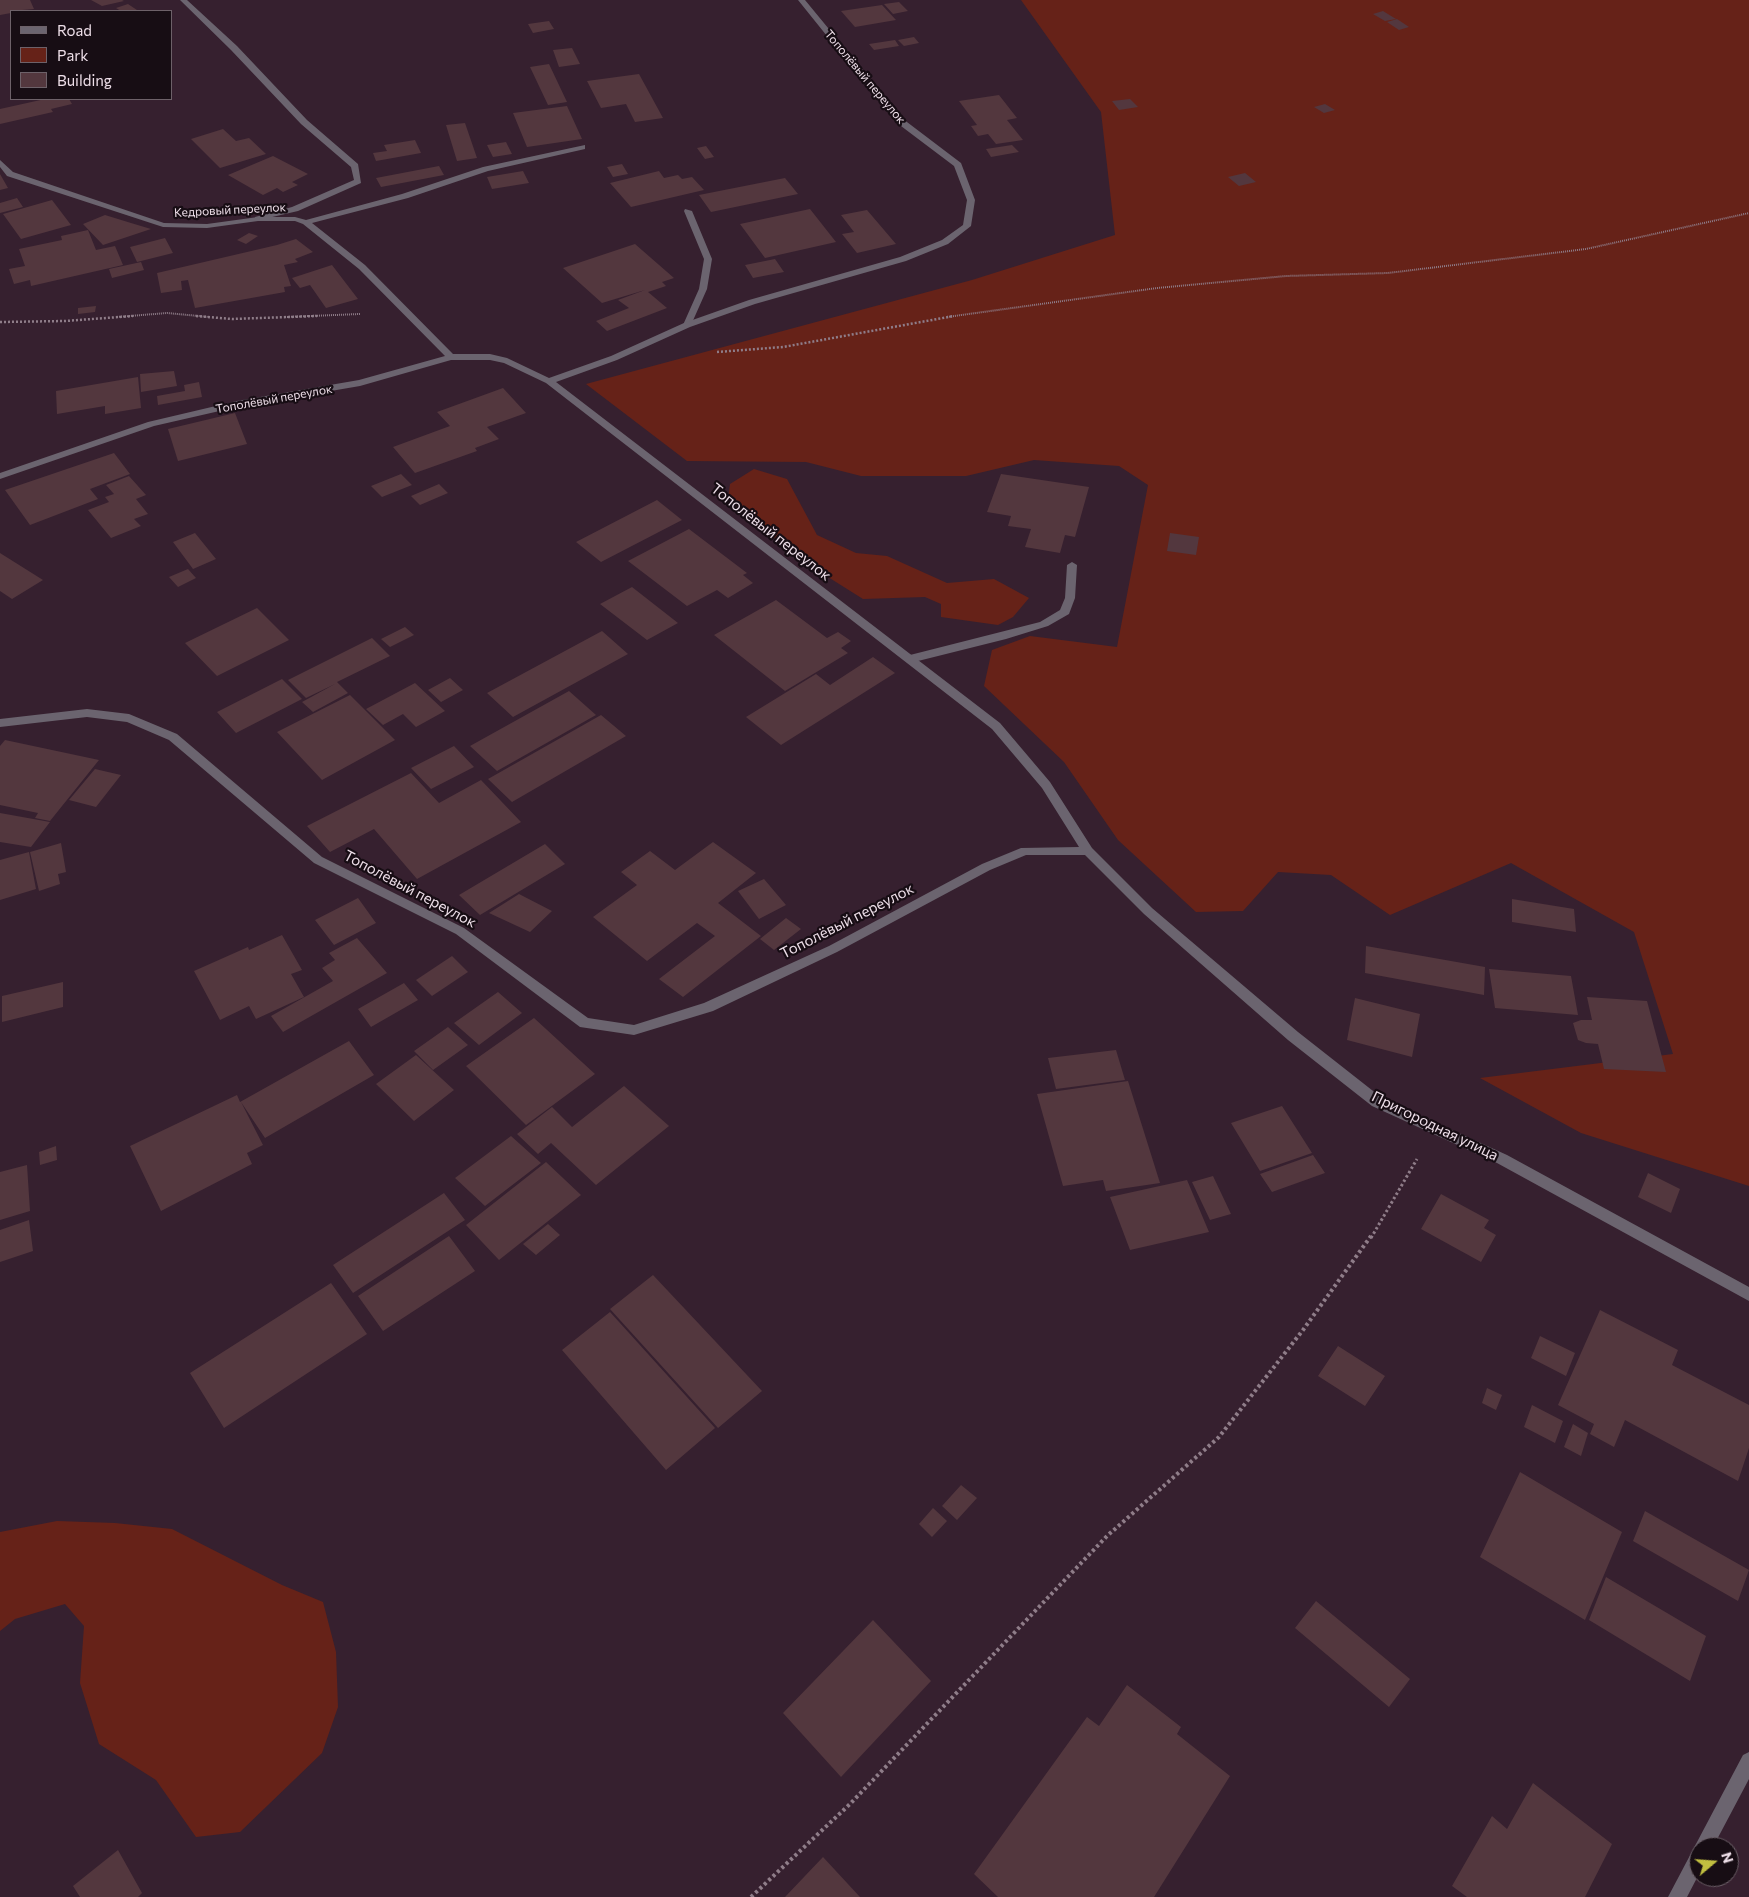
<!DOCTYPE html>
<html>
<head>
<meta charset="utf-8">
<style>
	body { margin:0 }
	#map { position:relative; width:1749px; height:1897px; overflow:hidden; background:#36202f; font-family:Commissioner,sans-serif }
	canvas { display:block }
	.legend { position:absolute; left:10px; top:10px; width:162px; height:90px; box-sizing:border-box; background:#170d14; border:1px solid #6d6169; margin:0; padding:6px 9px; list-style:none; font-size:15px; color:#eedfe9 }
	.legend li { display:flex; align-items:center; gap:10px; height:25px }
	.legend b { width:25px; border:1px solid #6d6169 }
	.north { position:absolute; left:1689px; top:1837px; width:50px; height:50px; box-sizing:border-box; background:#170d14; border:1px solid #6d6169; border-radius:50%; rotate:72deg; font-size:14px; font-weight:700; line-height:20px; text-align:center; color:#eedfe9 }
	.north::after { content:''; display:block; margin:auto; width:18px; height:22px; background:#c1be40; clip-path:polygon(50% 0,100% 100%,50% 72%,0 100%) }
</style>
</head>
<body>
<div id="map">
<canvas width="1749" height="1897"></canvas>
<ul class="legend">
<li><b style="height:6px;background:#6b646f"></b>Road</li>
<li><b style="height:14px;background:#662218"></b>Park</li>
<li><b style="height:14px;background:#53373e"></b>Building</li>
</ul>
<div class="north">N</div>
</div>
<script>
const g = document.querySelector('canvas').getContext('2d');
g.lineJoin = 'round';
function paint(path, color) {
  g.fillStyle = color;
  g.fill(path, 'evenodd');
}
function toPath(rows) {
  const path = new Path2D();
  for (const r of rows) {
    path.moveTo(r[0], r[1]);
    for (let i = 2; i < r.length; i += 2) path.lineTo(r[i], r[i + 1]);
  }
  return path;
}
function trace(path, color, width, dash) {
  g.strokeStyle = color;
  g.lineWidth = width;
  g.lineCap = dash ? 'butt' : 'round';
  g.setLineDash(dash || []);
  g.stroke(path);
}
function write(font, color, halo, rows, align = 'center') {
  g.font = font + ' Commissioner,sans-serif';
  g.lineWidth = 4.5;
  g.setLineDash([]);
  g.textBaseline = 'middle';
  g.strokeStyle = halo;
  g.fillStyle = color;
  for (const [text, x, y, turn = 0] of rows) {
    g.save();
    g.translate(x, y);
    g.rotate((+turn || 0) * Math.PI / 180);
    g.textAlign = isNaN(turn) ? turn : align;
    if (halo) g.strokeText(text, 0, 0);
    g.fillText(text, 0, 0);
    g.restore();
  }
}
paint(toPath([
	[1021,0,1749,0,1749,1186,1581,1133,1480,1078,1673,1054,1634,932,1511,863,1390,915,1331,875,1278,872,1243,911,1196,912,1118,840,1064,762,984,686,992,650,1030,636,1117,647,1148,485,1119,466,1034,460,966,476,861,476,806,462,687,461,586,384,972,280,1115,235,1101,112],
	[754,469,787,479,817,535,856,553,887,556,947,583,994,579,1029,598,1013,617,998,625,941,617,941,604,925,597,863,599,801,560,728,500,730,484],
	[57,1521,115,1523,172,1529,282,1585,323,1602,336,1652,338,1707,322,1753,240,1832,196,1837,156,1780,99,1744,80,1683,84,1626,65,1604,15,1619,0,1631,0,1532]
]), '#662218');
paint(toPath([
	[0,0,30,0,34,9,11,11,11,13,0,15],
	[91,0,122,0,124,1,102,6],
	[899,2,908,11,893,14,884,4],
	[128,4,137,10,121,11,116,8],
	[882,5,896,20,855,27,841,11],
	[1383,11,1396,19,1385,21,1373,14],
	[1397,19,1409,27,1399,30,1387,22],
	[549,21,554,29,533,33,528,24],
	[914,37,919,43,904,46,898,40],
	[895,40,899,46,874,50,869,44],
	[572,48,580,64,559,67,553,50],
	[549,64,567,102,548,105,530,67],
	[639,74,663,118,635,122,626,104,601,108,587,81],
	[999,95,1017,118,1007,120,1023,140,996,144,988,134,978,136,971,126,977,125,959,101],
	[45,99,69,99,72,104,51,109,53,112,0,124,0,109],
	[1130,99,1138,107,1119,110,1112,101],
	[1325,104,1335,110,1324,113,1314,107],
	[567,106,582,139,527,147,513,113],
	[465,123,477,158,457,161,446,125],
	[223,129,236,141,249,138,266,154,220,168,191,139],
	[415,140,421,153,376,161,373,153,387,151,384,145],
	[506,142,512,154,493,157,487,145],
	[1012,145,1019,152,991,157,986,149],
	[706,146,714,157,705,159,697,148],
	[273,156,308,174,292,182,298,185,283,192,277,188,263,195,228,175],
	[622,164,628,174,613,177,607,167],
	[439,166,444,175,381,187,376,178],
	[523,171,529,183,492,189,487,177],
	[659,171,664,178,678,175,682,179,692,177,704,190,631,207,610,183],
	[1245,173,1256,182,1239,186,1228,177],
	[0,174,8,188,0,190],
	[785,178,798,194,711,212,699,195],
	[17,198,23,207,0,213,0,203],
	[52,200,71,225,21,239,3,214],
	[810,209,836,242,765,258,740,224],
	[867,210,896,244,857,253,842,234,854,232,841,215],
	[105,215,131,223,151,229,103,245,83,224],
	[88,230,96,250,115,246,123,265,31,286,30,280,14,284,9,269,25,266,19,249,62,240,61,236],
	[249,233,258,236,246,244,237,240],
	[165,238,173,253,137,262,130,247],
	[296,239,313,252,295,259,298,262,284,265,291,286,284,287,285,292,195,308,188,280,181,281,182,290,161,293,157,273,277,245],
	[635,244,674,278,662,282,666,286,648,292,667,308,607,331,596,321,629,308,618,300,645,290,602,303,563,268],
	[775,259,784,272,753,278,745,265],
	[141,262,144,270,112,278,109,269],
	[332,265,358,299,326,308,310,285,300,288,292,278],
	[96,306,95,312,78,314,78,308],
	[174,371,177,386,141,392,140,374],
	[138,377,141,408,105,414,105,406,57,414,56,391],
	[199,382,202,397,158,405,157,396,185,391,184,385],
	[503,388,526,413,487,427,499,439,475,448,477,451,415,473,393,447,450,426,437,412],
	[235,413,247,444,178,461,168,429],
	[114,453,130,474,90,489,98,499,30,525,5,490],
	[401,474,412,485,382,497,371,486],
	[1001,474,1089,487,1075,537,1065,535,1060,553,1025,547,1031,529,1008,526,1011,516,987,512],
	[129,476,146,495,136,499,148,514,134,519,141,526,111,538,88,510,109,502,105,497,114,494,106,485],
	[439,484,448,493,420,505,411,496],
	[657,500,682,520,601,562,576,542],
	[689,529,747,573,743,575,753,583,728,598,717,590,687,606,628,561],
	[195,533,216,559,193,569,173,542],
	[1170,533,1199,537,1196,555,1167,551],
	[0,553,43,580,12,599,0,591],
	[188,569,196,578,178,587,169,577],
	[632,587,678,623,647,640,600,604],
	[776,600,827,638,838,632,851,641,841,648,848,653,785,691,714,635],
	[257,608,289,640,217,676,185,643],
	[405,627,414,635,390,647,381,639],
	[602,631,628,654,513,717,487,693],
	[372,638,390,656,337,682,348,693,313,712,302,702,335,684,306,698,288,680],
	[873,657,895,673,781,745,746,717,816,674,830,685],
	[450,678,463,690,441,702,428,690],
	[282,679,302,699,236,733,217,712],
	[415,683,445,711,416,727,403,714,383,725,366,709],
	[569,691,596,715,497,771,470,746],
	[350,695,395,740,322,780,277,732],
	[601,715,626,736,512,802,488,779],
	[5,740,99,760,50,821,35,818,38,813,0,805,0,746],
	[454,746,474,767,431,789,411,768],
	[95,769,121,775,96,807,69,800],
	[411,773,439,803,481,780,521,822,417,879,374,829,330,852,307,826],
	[0,813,50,822,31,847,0,842],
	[713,842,756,873,718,903,761,936,683,997,659,979,715,936,697,923,647,961,593,917,637,885,621,872,650,851,675,870],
	[61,843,66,872,58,874,60,884,39,891,30,852],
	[545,844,565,864,480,915,459,895],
	[29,852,36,889,0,900,0,860],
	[764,879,786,905,759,919,738,891],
	[519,894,552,911,530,932,489,913],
	[358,898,376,923,334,945,315,920],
	[1512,899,1574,909,1576,932,1512,922],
	[786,918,801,929,774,950,760,939],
	[282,935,302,970,291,974,304,997,256,1019,249,1006,220,1020,194,971,248,947,249,950],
	[357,938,387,973,283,1032,271,1016,333,981,322,968,335,960,329,953],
	[1366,946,1485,967,1484,995,1365,973],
	[452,956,468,972,432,996,416,980],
	[1489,969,1571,976,1578,1015,1495,1008],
	[63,982,63,1007,2,1022,2,996],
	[404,983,418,1000,371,1027,358,1009],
	[498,992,522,1013,479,1045,454,1023],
	[1587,997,1647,1001,1666,1072,1604,1069,1598,1044,1586,1043,1578,1040,1573,1023,1581,1020,1592,1020],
	[1355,998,1420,1014,1412,1057,1347,1040],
	[534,1018,595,1074,526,1125,466,1066],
	[448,1027,468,1045,433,1070,414,1051],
	[349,1041,374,1075,265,1138,241,1102,263,1145,247,1153,252,1164,161,1211,130,1146,237,1095,240,1102],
	[1116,1050,1125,1080,1056,1089,1048,1058],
	[416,1055,454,1090,414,1121,376,1084],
	[1128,1081,1160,1183,1106,1191,1103,1180,1063,1186,1037,1094],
	[624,1086,669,1126,596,1185,551,1143,538,1154,517,1134,552,1107,572,1127],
	[1282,1106,1312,1153,1260,1171,1231,1123],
	[511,1136,541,1163,485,1206,455,1178],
	[56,1146,57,1160,40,1165,39,1152],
	[1313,1155,1325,1173,1272,1192,1260,1174],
	[546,1162,581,1195,499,1260,466,1225],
	[27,1165,30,1211,0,1220,0,1172],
	[1648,1173,1680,1189,1671,1213,1638,1197],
	[1213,1176,1231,1214,1210,1220,1192,1182],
	[1187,1180,1209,1232,1130,1250,1110,1197],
	[444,1193,465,1220,353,1293,333,1265],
	[1441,1194,1489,1220,1484,1228,1496,1235,1481,1262,1421,1229],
	[29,1220,33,1251,0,1262,0,1230],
	[548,1224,560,1235,536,1255,523,1244],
	[449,1236,475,1271,383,1331,358,1296],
	[653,1275,762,1391,718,1428,610,1309],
	[331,1283,367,1334,224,1428,190,1373],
	[1600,1310,1678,1350,1672,1365,1749,1405,1749,1448,1738,1481,1625,1420,1614,1447,1590,1434,1594,1424,1558,1405],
	[610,1312,715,1428,666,1470,562,1350],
	[1540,1336,1575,1353,1566,1376,1531,1358],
	[1338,1346,1385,1376,1365,1406,1318,1376],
	[1487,1388,1502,1395,1496,1410,1482,1403],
	[1532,1405,1563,1421,1555,1443,1524,1427],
	[1573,1424,1588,1433,1581,1456,1564,1447],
	[1520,1472,1622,1532,1585,1620,1480,1557],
	[961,1485,977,1498,957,1520,942,1506],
	[933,1508,947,1521,932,1537,919,1524],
	[1645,1511,1749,1570,1738,1601,1633,1541],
	[1606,1577,1706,1636,1690,1681,1589,1620],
	[1316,1601,1410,1679,1389,1707,1295,1628],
	[873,1620,931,1681,841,1777,783,1713],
	[1127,1685,1181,1727,1177,1734,1230,1776,1154,1897,998,1897,974,1874,1087,1717,1099,1726],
	[1533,1783,1612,1844,1585,1897,1467,1897,1452,1886,1492,1816,1507,1829],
	[118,1850,142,1893,138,1897,80,1897,73,1886],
	[823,1857,860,1897,785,1897]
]), '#53373e');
trace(toPath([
	[117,317,167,313,209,317],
	[285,317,360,314],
	[947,317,1157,288,1286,276,1388,273,1586,249,1749,213]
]), '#8f7d89', 2, [1, 1]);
trace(toPath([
	[196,316,232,319,317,316],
	[0,322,65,321,133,316],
	[717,352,783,347,954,316]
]), '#8f7d89', 2.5, [2, 2]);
trace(toPath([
	[1371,1238,1417,1159]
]), '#8f7d89', 3, [2.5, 2.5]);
trace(toPath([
	[751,1897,850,1804,1107,1536,1219,1437,1303,1330,1371,1236]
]), '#8f7d89', 4, [3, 3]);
paint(toPath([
	[180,0,187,0,237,46,307,120,358,164,361,183,298,211,255,221,255,217,292,207,354,180,351,167,301,124,231,50,180,0],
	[685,209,692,211,712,259,707,289,691,325,687,328,683,325,699,289,704,259,684,211,685,209],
	[1072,562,1077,565,1075,598,1069,614,1048,626,1006,639,910,663,905,659,910,655,1040,622,1060,610,1065,598,1067,565,1072,562]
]), '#6b646f');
paint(toPath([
	[798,0,805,0,903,119,961,163,975,200,971,226,948,244,906,261,755,304,690,327,617,360,556,382,1000,723,1050,782,1092,848,1152,908,1298,1032,1382,1098,1507,1155,1749,1287,1749,1301,1497,1163,1372,1106,1288,1040,1144,914,1085,855,1026,855,990,870,837,952,713,1011,634,1035,580,1027,456,934,314,863,169,740,127,722,87,717,0,727,0,719,87,709,129,714,177,734,322,857,464,928,588,1018,634,1025,704,1003,829,946,982,864,1021,848,1079,847,1042,788,992,729,546,383,504,363,490,360,451,360,360,386,237,407,154,426,0,479,0,473,148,422,237,401,359,380,445,356,359,269,303,224,295,221,258,221,207,228,163,227,7,176,0,167,0,160,13,172,164,223,207,224,258,217,295,217,306,220,402,194,483,167,585,145,585,149,488,171,408,198,312,223,365,265,453,354,490,354,507,358,549,378,611,356,684,323,749,300,900,257,942,240,963,225,967,200,954,166,897,123,798,0],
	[1749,1752,1749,1779,1713,1847,1699,1847,1699,1874,1687,1897,1668,1897,1743,1755,1749,1752]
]), '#6b646f');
write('12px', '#eedfe9', '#170d14', [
	["Тополёвый переулок",865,77,50],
	["Кедровый переулок",230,210,-3],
	["Тополёвый переулок",274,399,-10]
]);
write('15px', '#eedfe9', '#170d14', [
	["Тополёвый переулок",771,532,38],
	["Тополёвый переулок",410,889,28],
	["Тополёвый переулок",847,921,-27],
	["Пригородная улица",1435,1126,26]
]);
</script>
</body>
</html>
